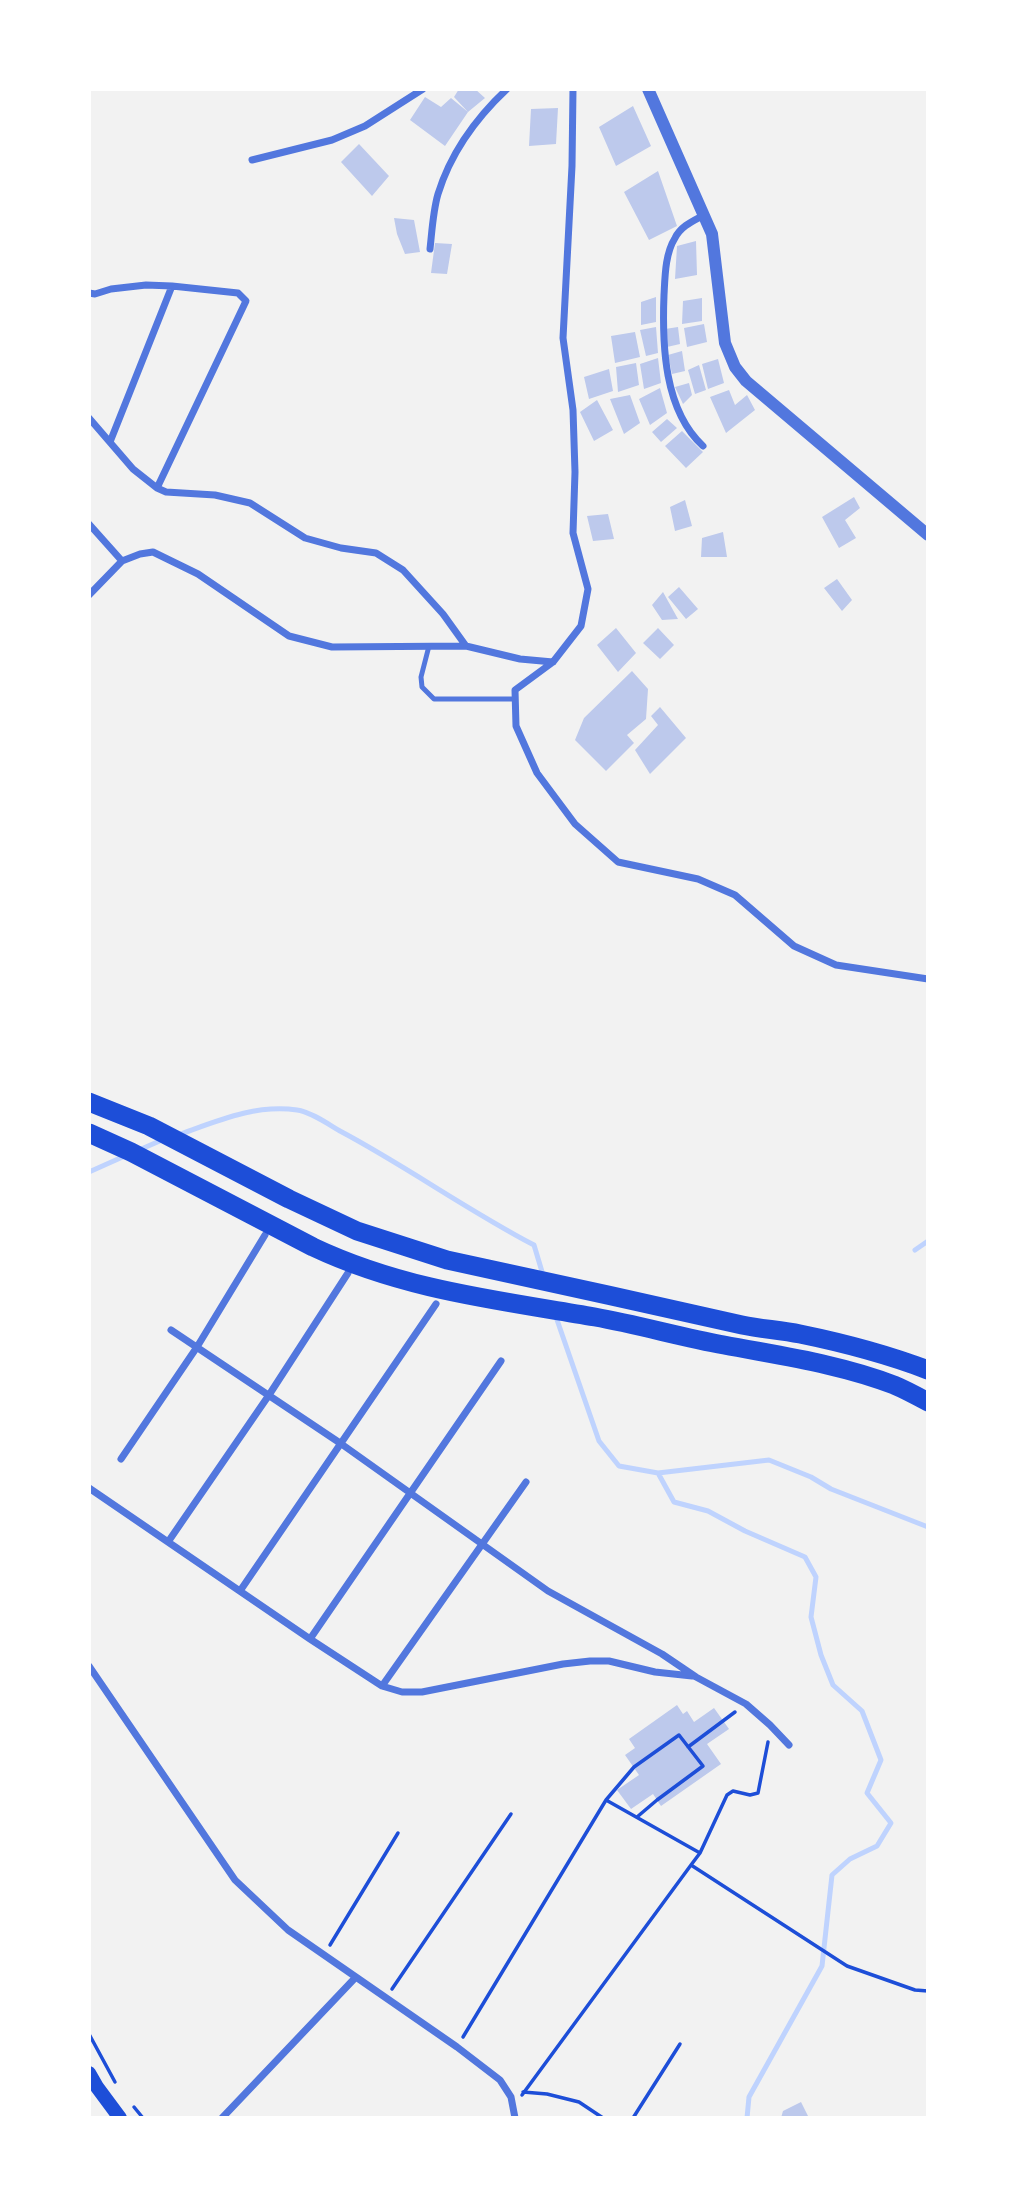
<!DOCTYPE html>
<style>
body{margin:0}
#map{position:relative;width:1017px;height:2207px;overflow:hidden;background:#f2f2f2;font-family:"Asap Condensed",sans-serif}
canvas{display:block}
.frame{position:absolute;inset:0;border:91px solid #fff;pointer-events:none}
</style>
<div id="map">
<canvas width="1017" height="2207"></canvas>
<div class="frame"></div>
</div>
<script>
const ctx = document.querySelector('canvas').getContext('2d');
ctx.lineJoin = 'round';
function stroke(path, color, width, dash) { ctx.strokeStyle = color; ctx.lineWidth = width; ctx.lineCap = dash ? 'butt' : 'round'; ctx.setLineDash(dash || []); ctx.stroke(path); }
function fill(path, color) { ctx.fillStyle = color; ctx.fill(path, 'evenodd'); }
stroke(new Path2D(`
 M178,1135C217,1121 255,1104 297,1110C311,1112 328,1124 340,1131C406,1166 467,1210 534,1245L543,1275
 M139,1150L162,1140
 M89,1172L127,1155
 M915,1250L928,1241
 M555,1314L599,1441L619,1466L658,1473L769,1460L811,1477L831,1489L928,1527
 M658,1473L674,1502L708,1511L745,1531L805,1557L816,1577L811,1617L821,1655L833,1685L862,1711L881,1760L867,1793L891,1823L877,1846L850,1859L832,1875L822,1966L749,2097L747,2118`), '#bfd3fe', 5);
fill(new Path2D(`
 M459,89H475L485,98L468,112L454,97Z
 M425,97L441,107L451,98L468,112L445,146L410,120Z
 M633,106L651,146L616,166L599,127Z
 M558,108L556,144L529,146L531,109Z
 M359,144L389,176L372,196L341,162Z
 M658,171L677,226L649,240L624,192Z
 M394,218L414,220L420,252L405,254L397,234Z
 M696,241L697,275L675,279L677,246Z
 M435,243L452,244L447,274L431,273Z
 M656,297V322L641,325V302Z
 M702,298V321L682,324L683,301Z
 M704,324L707,342L687,347L684,328Z
 M656,327L658,353L646,356L640,330Z
 M678,327L680,344L667,347L665,329Z
 M635,332L640,357L615,363L611,336Z
 M682,351L685,371L672,374L668,355Z
 M658,358L661,383L644,389L640,364Z
 M718,359L724,383L708,389L702,364Z
 M636,363L639,385L618,392L616,367Z
 M699,365L706,390L695,394L688,370Z
 M609,369L613,391L589,399L584,377Z
 M689,383L692,395L683,404L675,387Z
 M660,388L667,413L650,425L639,399Z
 M729,390L735,405L747,395L755,410L726,433L710,397Z
 M630,395L640,423L624,434L610,399Z
 M597,400L613,430L594,441L580,412Z
 M667,419L677,428L661,442L652,432Z
 M682,431L703,452L686,468L665,446Z
 M854,497L860,508L845,520L856,538L839,548L822,517Z
 M685,500L692,526L675,531L670,507Z
 M608,514L614,539L593,541L587,516Z
 M723,532L727,557H701L702,538Z
 M837,579L852,600L842,611L824,588Z
 M679,587L698,609L686,619L668,597Z
 M663,592L678,619L662,620L652,605Z
 M616,628L636,653L618,672L597,645Z
 M658,628L674,645L660,659L643,643Z
 M632,671L648,689L646,719L627,735L634,743L606,771L575,740L584,718Z
 M660,707L686,738L650,774L635,750L658,725L651,716Z
 M677,1705L683,1714L687,1711L694,1722L714,1708L729,1729L707,1744L721,1764L661,1806L653,1794L631,1809L617,1790L639,1775L625,1755L635,1748L629,1739Z
 M801,2102L809,2118H781L783,2111Z`), '#bdc9ec');
stroke(new Path2D(`
 M688,1747L735,1712
 M606,1800L700,1853
 M691,1865L847,1966L915,1990L928,1991
 M330,1945L398,1833
 M392,1989L511,1814
 M89,2034L115,2082
 M463,2037L606,1800L634,1767L679,1735L703,1766L657,1800L637,1817
 M523,2092L547,2094L579,2102L603,2118
 M522,2095L691,1865L700,1853L727,1795L733,1791L750,1795L758,1793L768,1742
 M134,2107L143,2118
 M633,2118L680,2044`), '#1d4ed8', 3.5);
stroke(new Path2D(`
 M429,646L421,677L422,687L434,699H515`), '#5277de', 5);
stroke(new Path2D(`
 M573,89L572,166L563,338L573,410L575,472L573,533L588,589L581,626L553,662L515,690L516,726L537,773L575,824L618,862L698,879L735,895L794,946L836,965L928,979
 M252,160L332,140L365,126L423,89
 M430,249C432,231 433,211 438,194C451,152 475,119 507,89
 M89,293L95,294L111,289L146,285L172,286L238,293L246,301L157,488
 M89,418L133,469L157,488L166,492L215,495L250,503L305,538L341,548L376,553L403,570L443,614L466,646
 M110,442L172,286
 M703,446C664,410 662,345 664,295C665,277 665,254 675,238C681,226 693,221 704,215
 M89,524L122,561
 M89,595L122,561L140,554L153,552L198,574L289,636L332,647L466,646L520,659L553,662
 M171,1330L340,1443L548,1591L662,1654L696,1677L746,1704L770,1725L789,1745
 M121,1459L197,1347L265,1235
 M89,1488L310,1639L382,1686L402,1692H422L563,1664L590,1661H609L655,1672L692,1676
 M168,1542L269,1395L348,1273
 M240,1591L436,1304
 M310,1639L501,1361
 M89,1666L235,1880L288,1930L457,2047L500,2080L511,2097L515,2118
 M382,1686L526,1482
 M222,2118L355,1978`), '#5277de', 7);
stroke(new Path2D(`
 M648,89L712,234L725,343L735,367L746,381L928,535`), '#5277de', 12);
stroke(new Path2D(`
 M89,2073L97,2087L120,2118`), '#1d4ed8', 14);
stroke(new Path2D(`
 M89,1102L149,1126L289,1199L357,1231L447,1260C545,1281 644,1303 742,1325C761,1329 781,1330 800,1334C844,1343 886,1354 928,1370
 M89,1133L131,1152L313,1247C404,1290 497,1300 595,1317C639,1325 681,1337 724,1345C781,1356 840,1364 894,1385C906,1390 917,1396 928,1402`), '#1d4ed8', 19);
</script>
